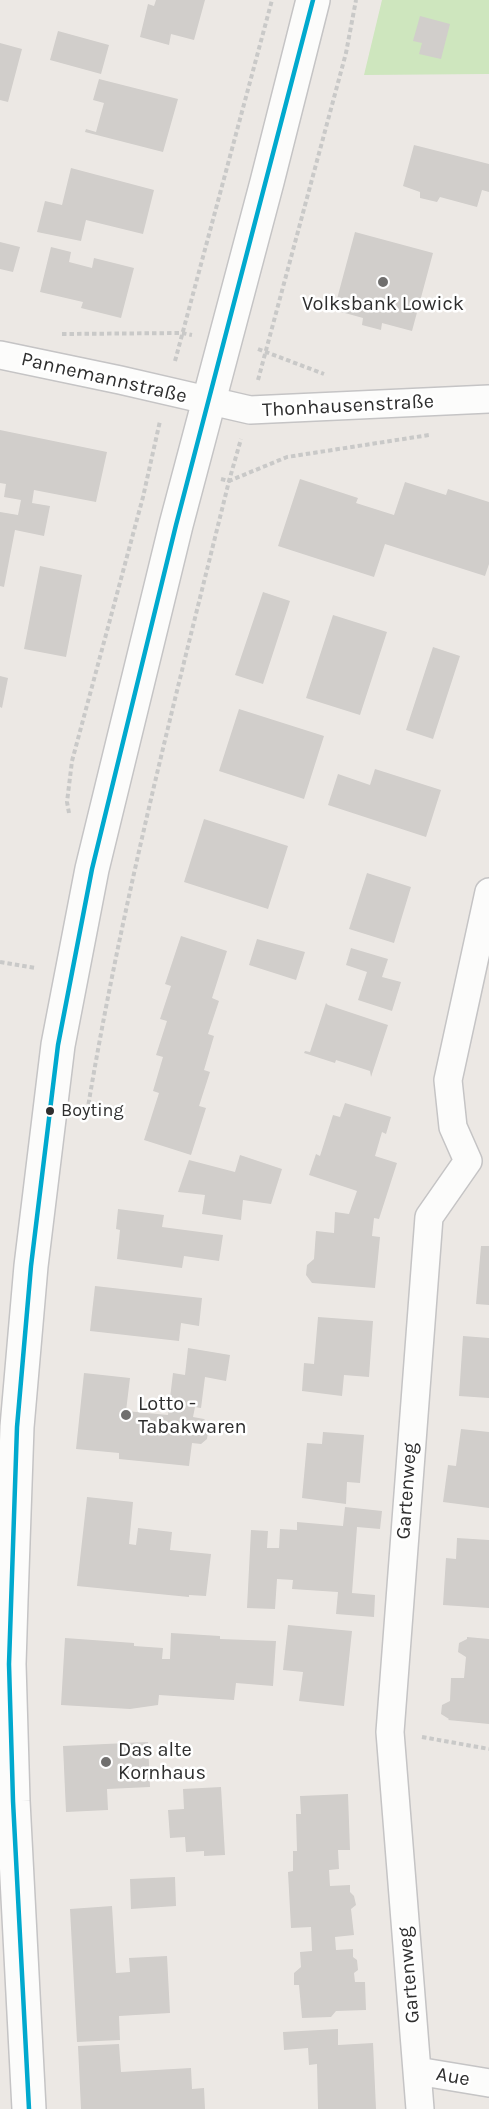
<!DOCTYPE html>
<meta charset="utf-8">
<style>
body{margin:0}
canvas{display:block;background:#ece8e4}
</style>
<canvas width="489" height="2109"></canvas>
<script>
const ctx = document.querySelector('canvas').getContext('2d');
ctx.lineJoin = 'round';
function fill(path, color) { ctx.fillStyle = color; ctx.fill(path, 'evenodd'); }
function stroke(path, color, width, dash) { ctx.strokeStyle = color; ctx.lineWidth = width; ctx.lineCap = dash ? 'butt' : 'round'; ctx.setLineDash(dash || []); ctx.stroke(path); }
function write(font, color, halo, rows, align = 'center') {
  ctx.font = font + ' Karla,sans-serif'; ctx.lineWidth = 5; ctx.setLineDash([]); ctx.textBaseline = 'middle'; ctx.strokeStyle = halo; ctx.fillStyle = color; for (const [text, x, y, turn = 0] of rows) {
    ctx.save(); ctx.translate(x, y); ctx.rotate((+turn || 0) * Math.PI / 180); ctx.textAlign = isNaN(turn) ? turn : align; if (halo) ctx.strokeText(text, 0, 0); ctx.fillText(text, 0, 0); ctx.restore();
  }
}
fill(new Path2D(`
 M382,0H489V74L364,75Z`), '#cee6be');
fill(new Path2D(`
 M156,0H205L194,40L171,34L169,45L140,37L148,4L154,6Z
 M420,16L450,24L441,59L419,54L422,43L413,41Z
 M58,31L109,45L101,74L50,60Z
 M0,43L22,49L8,102L0,100Z
 M99,79L178,99L163,152L85,132L86,129L96,132L104,103L93,100Z
 M414,145L489,164V192L482,190L477,207L440,197L437,202L420,198V192L403,186Z
 M71,168L154,190L143,234L86,220L81,241L37,232L45,201L62,205Z
 M355,232L433,253L412,331L382,323L381,330L362,325L363,318L334,310Z
 M0,242L20,247L13,272L0,269Z
 M51,247L71,252L69,262L92,268L94,258L134,268L121,318L81,308L83,302L40,292Z
 M0,430L107,452L96,502L34,490L32,503L50,506L44,536L15,530L4,587L0,586V512L18,515L21,500L4,497L6,484L0,483Z
 M300,479L358,498L356,503L394,515L405,482L446,495L448,489L489,502V564L485,576L385,544L374,577L278,546Z
 M40,566L82,575L66,657L24,649Z
 M263,592L290,601L263,684L235,675Z
 M333,615L387,632L360,715L306,698Z
 M433,647L460,656L433,739L406,730Z
 M0,676L8,678L2,708L0,707Z
 M239,709L324,736L304,799L219,771Z
 M375,769L441,790L426,837L328,805L338,774L370,785Z
 M204,819L288,846L268,909L184,882Z
 M367,873L411,887L394,943L349,929Z
 M181,936L227,951L212,998L219,1001L208,1034L214,1036L204,1070L210,1072L199,1106L206,1108L191,1155L144,1140L159,1093L153,1091L163,1057L156,1055L167,1021L160,1019L171,986L165,984Z
 M257,939L305,952L296,980L249,965Z
 M351,948L388,959L382,977L401,982L392,1011L358,1000L367,972L346,965Z
 M326,1003L328,1005L388,1025L371,1077L370,1071L336,1060L335,1063L304,1053L305,1051L310,1052Z
 M345,1103L391,1117L386,1134L382,1132L375,1156L397,1163L379,1219L374,1218L372,1236L380,1237L375,1288L312,1283L306,1275L307,1265L314,1259L316,1231L334,1233L335,1212L349,1214L357,1191L309,1175L316,1154L320,1156L333,1115L340,1117Z
 M240,1155L282,1169L271,1204L243,1200L241,1220L202,1214L205,1195L178,1192L189,1160L235,1172Z
 M118,1209L164,1215L162,1227L223,1235L219,1261L184,1256L182,1268L117,1259L120,1230L116,1229Z
 M481,1246H489V1305L476,1304Z
 M95,1286L202,1298L199,1326L181,1323L179,1341L90,1331Z
 M318,1317L373,1321L369,1377L344,1375L342,1396L302,1391L304,1363L314,1364Z
 M463,1336L489,1338V1398L459,1396Z
 M188,1348L230,1355L226,1381L205,1377L201,1408L195,1407L193,1417L204,1419L209,1424L207,1439L201,1444L192,1443L189,1466L119,1459V1453L76,1449L84,1373L130,1378L126,1411L168,1415L173,1373L185,1375Z
 M461,1429L489,1432V1508L443,1502L448,1465L456,1466Z
 M323,1432L364,1435L360,1483L347,1482L346,1504L302,1498L307,1443L322,1444Z
 M87,1497L133,1502L129,1544L136,1545L138,1528L172,1532L170,1550L211,1554L206,1596L189,1595V1597L77,1586Z
 M345,1507L382,1511L380,1529L357,1527L352,1593L375,1595L374,1617L336,1614L338,1592L292,1589L293,1580L277,1579L275,1609L247,1608L251,1530L268,1531L267,1548H279L280,1529L297,1530V1522L343,1526Z
 M457,1538L489,1540V1608L443,1605L446,1558L456,1559Z
 M288,1625L352,1631L344,1706L299,1701L303,1672L283,1670Z
 M171,1633L220,1636V1639L276,1641L273,1686L236,1683L234,1700L159,1695L158,1705L130,1709L61,1705L65,1638L134,1643V1646L163,1648L162,1659H170Z
 M467,1637L489,1639V1724L448,1720L449,1719L441,1714L442,1705L450,1701L451,1678H464L466,1657L458,1652L459,1643L467,1639Z
 M148,1742L150,1787L107,1789L108,1810L66,1812L63,1746Z
 M221,1787L225,1855L204,1856V1851L186,1852L185,1837L170,1838L168,1810L184,1809L183,1789Z
 M348,1794L350,1850H338L339,1869L329,1870L330,1886L350,1885V1892L354,1896L356,1905L351,1909L354,1935L335,1937L336,1950L353,1949V1957L357,1960L358,1970L354,1973L355,1982H365L366,2010L336,2011L331,2017L302,2018L299,1985H294V1973L301,1967L300,1952L312,1951L311,1927L291,1928L288,1872L293,1871V1851H297L296,1814H301L300,1796Z
 M175,1877L176,1906L131,1909L130,1879Z
 M112,1906L116,1973L130,1972L129,1958L167,1956L170,2013L119,2016L120,2040L77,2042L70,1909Z
 M338,2029V2045L373,2043L376,2109H318L317,2064L309,2065L308,2048L284,2050L283,2032Z
 M119,2044L121,2072L191,2068L192,2089L204,2088L205,2109H81L78,2046Z`), '#d1cecb');
const street = new Path2D(`
 M0,355L120,380L250,410L489,399
 M468,1161L453,1127L448,1080L489,892
 M417,2071L489,2083
 M420,2109L390,1732L429,1217L468,1161`);
const secondary = new Path2D(`
 M29,2109L13,1801L9,1664L11,1600L17,1427L31,1266L58,1045L92,869L176,525L267,182L313,0`);
stroke(street, '#c5c4c5', 30);
stroke(secondary, '#c5c4c5', 36);
stroke(new Path2D(`
 M62,334L182,333L192,335
 M258,349L324,374
 M175,361L272,0
 M258,380L346,53L356,0
 M221,479L229,481L287,457L429,435
 M69,813L67,802L72,761L143,497L160,421
 M0,962L36,968
 M86,1119C121,904 177,692 229,481L241,439
 M422,1737L489,1749`), '#c9c9c8', 4, [4.5, 3]);
stroke(street, '#fcfcfb', 27);
stroke(secondary, '#fcfcfb', 33);
stroke(new Path2D(`
 M29,2109L13,1801L9,1664L17,1427L31,1266L58,1045L92,869L176,525L313,0`), '#00a9ce', 4.5);
for (const [x, y, r, color] of [
 [383,282,6,"#706f6e"],
 [50,1111,5,"#2e2e2e"],
 [126,1415,6,"#706f6e"],
 [106,1762,6,"#706f6e"]
]) { const dot = new Path2D(); dot.arc(x, y, r, 0, 2 * Math.PI); ctx.fillStyle = color; ctx.fill(dot); stroke(dot, '#fff', 2); }
write('18px', '#2e2e2e', '#fff', [
 ["Boyting",61,1111]
], 'left');
write('20px', '#2e2e2e', '#fff', [
 ["Volksbank Lowick",383,304,"center"],
 ["Lotto -",138,1404],
 ["Tabakwaren",138,1427],
 ["Das alte",118,1750],
 ["Kornhaus",118,1773]
], 'left');
write('20px', '#2e2e2e', '#fff', [
 ["Pannemannstraße",104,378,13],
 ["Thonhausenstraße",348,406,-3],
 ["Gartenweg",407,1491,-86],
 ["Gartenweg",409,1975,-95],
 ["Aue",453,2077,10]
]);
</script>
